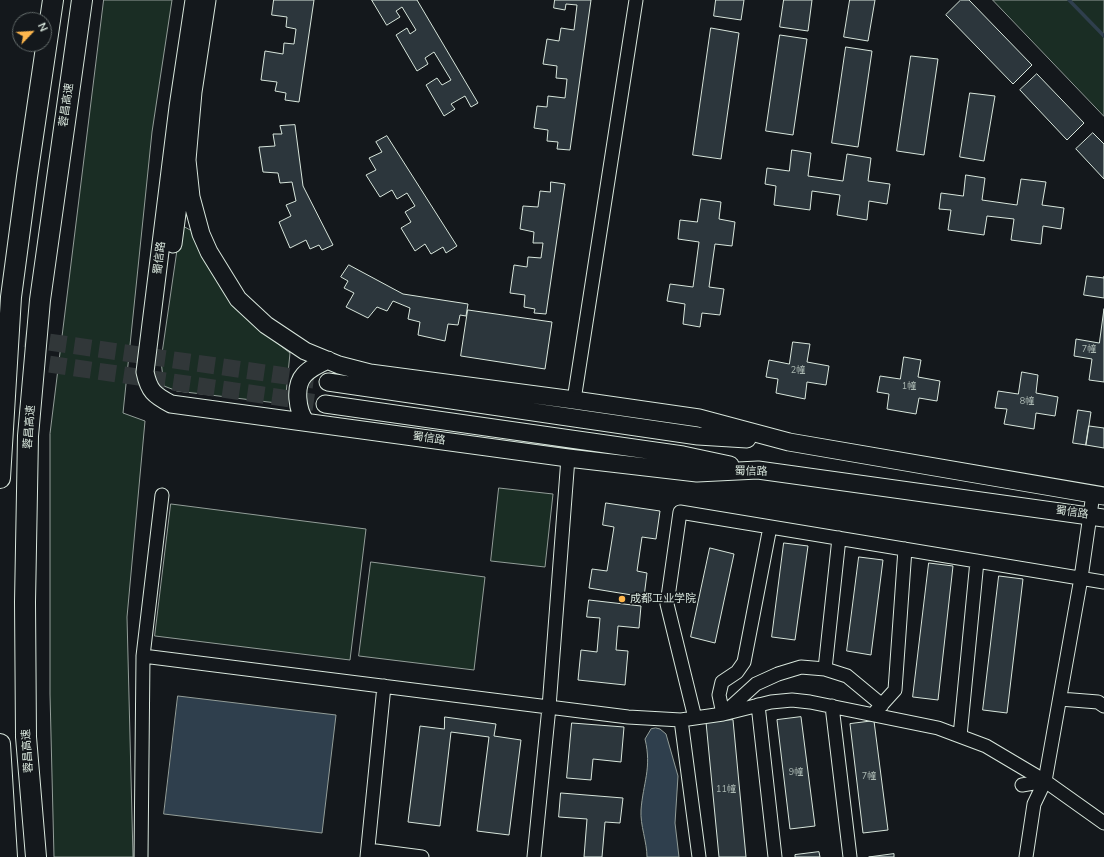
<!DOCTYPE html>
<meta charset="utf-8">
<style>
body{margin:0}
#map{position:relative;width:1104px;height:857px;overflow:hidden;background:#14181c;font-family:"Nunito Sans",sans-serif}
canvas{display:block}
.north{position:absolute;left:12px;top:12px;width:40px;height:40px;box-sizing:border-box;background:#14181c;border:1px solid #626a69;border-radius:50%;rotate:65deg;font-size:11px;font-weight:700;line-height:16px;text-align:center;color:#d8e6dc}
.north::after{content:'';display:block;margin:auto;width:14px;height:18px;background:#ffb74d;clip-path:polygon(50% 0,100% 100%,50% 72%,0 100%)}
</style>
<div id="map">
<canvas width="1104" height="857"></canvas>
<div class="north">N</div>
</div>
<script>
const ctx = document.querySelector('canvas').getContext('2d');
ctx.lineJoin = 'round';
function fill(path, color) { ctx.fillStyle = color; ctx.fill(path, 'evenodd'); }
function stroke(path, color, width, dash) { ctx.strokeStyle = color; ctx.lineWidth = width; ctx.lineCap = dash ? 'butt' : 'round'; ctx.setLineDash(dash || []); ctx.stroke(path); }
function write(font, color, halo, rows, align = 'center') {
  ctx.font = font + ' "Nunito Sans","Noto Sans SC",sans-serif'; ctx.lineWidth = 3; ctx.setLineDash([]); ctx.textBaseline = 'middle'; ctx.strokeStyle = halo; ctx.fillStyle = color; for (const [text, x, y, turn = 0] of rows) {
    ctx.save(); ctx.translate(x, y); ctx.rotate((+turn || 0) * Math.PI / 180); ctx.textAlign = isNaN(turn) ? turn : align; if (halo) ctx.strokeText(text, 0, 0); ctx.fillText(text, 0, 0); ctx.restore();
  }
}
const green = new Path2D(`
 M104,0H172L152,132L123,413L145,421L127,617L133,857H54L50,694V434Z
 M993,0H1104V116Z
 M181,225L192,231L222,290L259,329L290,353L285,404L177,391L164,386L161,361Z
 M499,488L553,494L545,567L491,561Z
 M171,504L366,529L350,660L155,636Z
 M371,562L485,577L474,670L359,656Z`);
fill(green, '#1a2d24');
stroke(green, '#939e99', 1);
const water = new Path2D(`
 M178,696L336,715L322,833L164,814Z
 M656,728L660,729L666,734L678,776L675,823L679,857H647C647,842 640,825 641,810C643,783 652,768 645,739L651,729Z`);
fill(water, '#2f3f4d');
stroke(water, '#939e99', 1);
stroke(new Path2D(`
 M1069,0L1104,36`), '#2f3f4d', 3.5);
const building = new Path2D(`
 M274,0H314L299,102L285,100L286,93L275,91L277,82L261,80L265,51L283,54L284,43L294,44L296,29L286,27L287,17L272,15Z
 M372,0H417L478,103L471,107L465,96L451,104L455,109L444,116L426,85L437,78L442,85L451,80L434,52L425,58L428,64L417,71L396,35L407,28L410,34L416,30L402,7L396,11L400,17L387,25Z
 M555,0H591L570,150L557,149L558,142L547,141L548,130L534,128L537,106L547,107L548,96L565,98L567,79L556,78L557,66L543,64L547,39L559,41L561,28L574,30L577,5L566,4L565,10L554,8Z
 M716,0H744L741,20L714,16Z
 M784,0H812L808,31L780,27Z
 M850,0H875L868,41L844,37Z
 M961,0H969L1032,65L1013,84L946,15Z
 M711,28L739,33L721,159L693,155Z
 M780,35L807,39L793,135L766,131Z
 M846,47L872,51L858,147L832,143Z
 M911,56L938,59L924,155L897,151Z
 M1037,74L1084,123L1067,140L1020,90Z
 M970,93L995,96L984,161L960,157Z
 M295,125L303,186L333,245L322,250L319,245L310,249L306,240L290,248L279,222L291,216L286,205L296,201L292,182L280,183L278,173L263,172L259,147L275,146L273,134H282L280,126Z
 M1093,133L1104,144V179L1076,149Z
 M387,136L457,246L446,253L443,247L431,254L425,244L415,251L401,228L411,222L405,212L415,206L407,193L397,199L392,190L380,197L366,175L376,170L369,158L382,152L376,142Z
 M792,150L811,153L808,176L843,181L847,154L871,158L868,181L890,184L887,204L869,201L867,220L837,215L840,195L812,191L810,210L774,205L776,186L765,184L767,168L789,171Z
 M966,175L985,178L982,200L1017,205L1021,179L1046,182L1042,205L1064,208L1061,229L1043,226L1041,244L1011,240L1014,219L987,216L984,235L948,230L951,210L939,209L941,193L963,196Z
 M551,182L565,184L546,314L534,313L535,309L524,307L525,295L510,293L514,265L527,267L528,257L541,258L543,243H533L534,232L520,229L523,206L538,207L540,191L550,192Z
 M701,199L721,202L719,219L735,222L732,246L715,244L709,287L724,289L720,315L702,313L700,327L683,324L685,304L667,301L670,284L693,287L699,242L678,239L680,220L697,222Z
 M349,265L403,294L468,304L466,316L460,315L458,325L448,324L445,341L418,335L420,322L408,319L410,308L393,301L387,311L377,307L368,318L346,307L354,293L344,288L348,281L341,277Z
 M1087,276L1104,278V276V298L1084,295Z
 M1104,309V382L1089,380L1092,359L1074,356L1076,339L1099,343Z
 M468,310L552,322L545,369L461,356Z
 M793,342L810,344L807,362L829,366L826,385L807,382L805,399L776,393L778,379L766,377L769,360L789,364Z
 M904,357L921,360L918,377L940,381L937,401L919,398L916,414L887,409L889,394L877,392L880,376L900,379Z
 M1022,372L1038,375L1036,393L1058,397L1055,416L1036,413L1034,429L1004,424L1007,409L995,408L998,391L1018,394Z
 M1078,410L1091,412L1086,445L1073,443Z
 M1089,426L1104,428V448L1086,445Z
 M606,503L660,511L656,539L642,537L637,571L647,573L644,597L589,588L592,569L607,571L614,527L603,525Z
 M784,543L808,546L795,640L772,637Z
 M710,548L734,554L715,643L691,637Z
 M859,557L883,560L871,655L847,651Z
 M929,563L953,566L938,700L913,697Z
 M999,576L1023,579L1007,713L983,710Z
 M589,600L641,606L639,628L618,626L616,650L628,651L625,685L578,680L581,650L597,652L600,618L587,617Z
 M445,717L496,724L494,736L521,740L509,835L477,831L489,737L451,732L440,826L408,822L420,726L444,729Z
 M801,717L815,826L790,829L777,720Z
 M733,720L746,857H719L706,722Z
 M874,721L888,830L863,833L850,724Z
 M572,723L624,727L621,762L593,759L591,780L567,778Z
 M561,793L623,798L620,823L605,822L602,857H584L587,819L559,817Z
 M819,852L820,857H795V855Z
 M894,854V857H869Z`);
fill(building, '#2c363c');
stroke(building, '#d8e6dc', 1);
stroke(new Path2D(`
 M0,335L328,382
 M0,357L325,404`), '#313739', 17, [17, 8]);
const minor = new Path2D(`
 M574,400L636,0
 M770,527L744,662L737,672L722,682L719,695L723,714L756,684L778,674L801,667L825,669L847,676L882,705
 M143,656L628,717L681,720L723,714L771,702L792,700L810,702L938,728L986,746L1045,781L1104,823
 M825,669L839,538
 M1060,699L1098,702L1104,706
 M758,705L775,857
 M832,706L850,857
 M876,711L895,690L905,549
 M695,718L667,604L680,512L1104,582
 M681,720L699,857
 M960,736L977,561
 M1022,785L1045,781
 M368,850L422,857
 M141,857L143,656L162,495
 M367,857L384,686
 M534,857L549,707L568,458
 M1026,857L1034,804L1045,781L1081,578L1093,494`);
const major = new Path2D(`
 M194,0L178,107L145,372C149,391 154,395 171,404L568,458L697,473L758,470L1104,518
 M207,0L193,92L187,160L191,197L201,234L209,252L238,299L266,325L305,351L339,365L370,373L574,400L699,418L789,442L1104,496
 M173,244L181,183L183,173
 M328,382L698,436L747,439
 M325,404L683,455L730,465
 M306,422C297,411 294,386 304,375C310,368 319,364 328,360`);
const highway = new Path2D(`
 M0,478L11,297L27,177L53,0
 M0,744L7,857
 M36,857L26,737L25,602L28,436L40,300L82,0`);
stroke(minor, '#d8e6dc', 15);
stroke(major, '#d8e6dc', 19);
stroke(highway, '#d8e6dc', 22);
stroke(minor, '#14181c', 13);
stroke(major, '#14181c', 17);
stroke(highway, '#14181c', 20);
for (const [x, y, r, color] of [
 [622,599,4,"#ffb74d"]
]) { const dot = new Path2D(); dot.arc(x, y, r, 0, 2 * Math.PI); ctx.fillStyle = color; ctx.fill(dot); stroke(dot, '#14181c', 1.5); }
write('9px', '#adbab4', null, [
 ["7幢",1089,350],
 ["2幢",798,371],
 ["1幢",909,387],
 ["8幢",1027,402],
 ["9幢",796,773],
 ["7幢",869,777],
 ["11幢",726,790]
]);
write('11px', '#d8e6dc', '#14181c', [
 ["蓉昌高速",67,105,-82],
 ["蜀信路",160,258,-83],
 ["蓉昌高速",30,427,-86],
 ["蜀信路",429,439,8],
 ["蜀信路",751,472,1],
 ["蜀信路",1072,513,8],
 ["蓉昌高速",28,751,-94]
]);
write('11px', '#d8e6dc', '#14181c', [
 ["成都工业学院",630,599]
], 'left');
</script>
